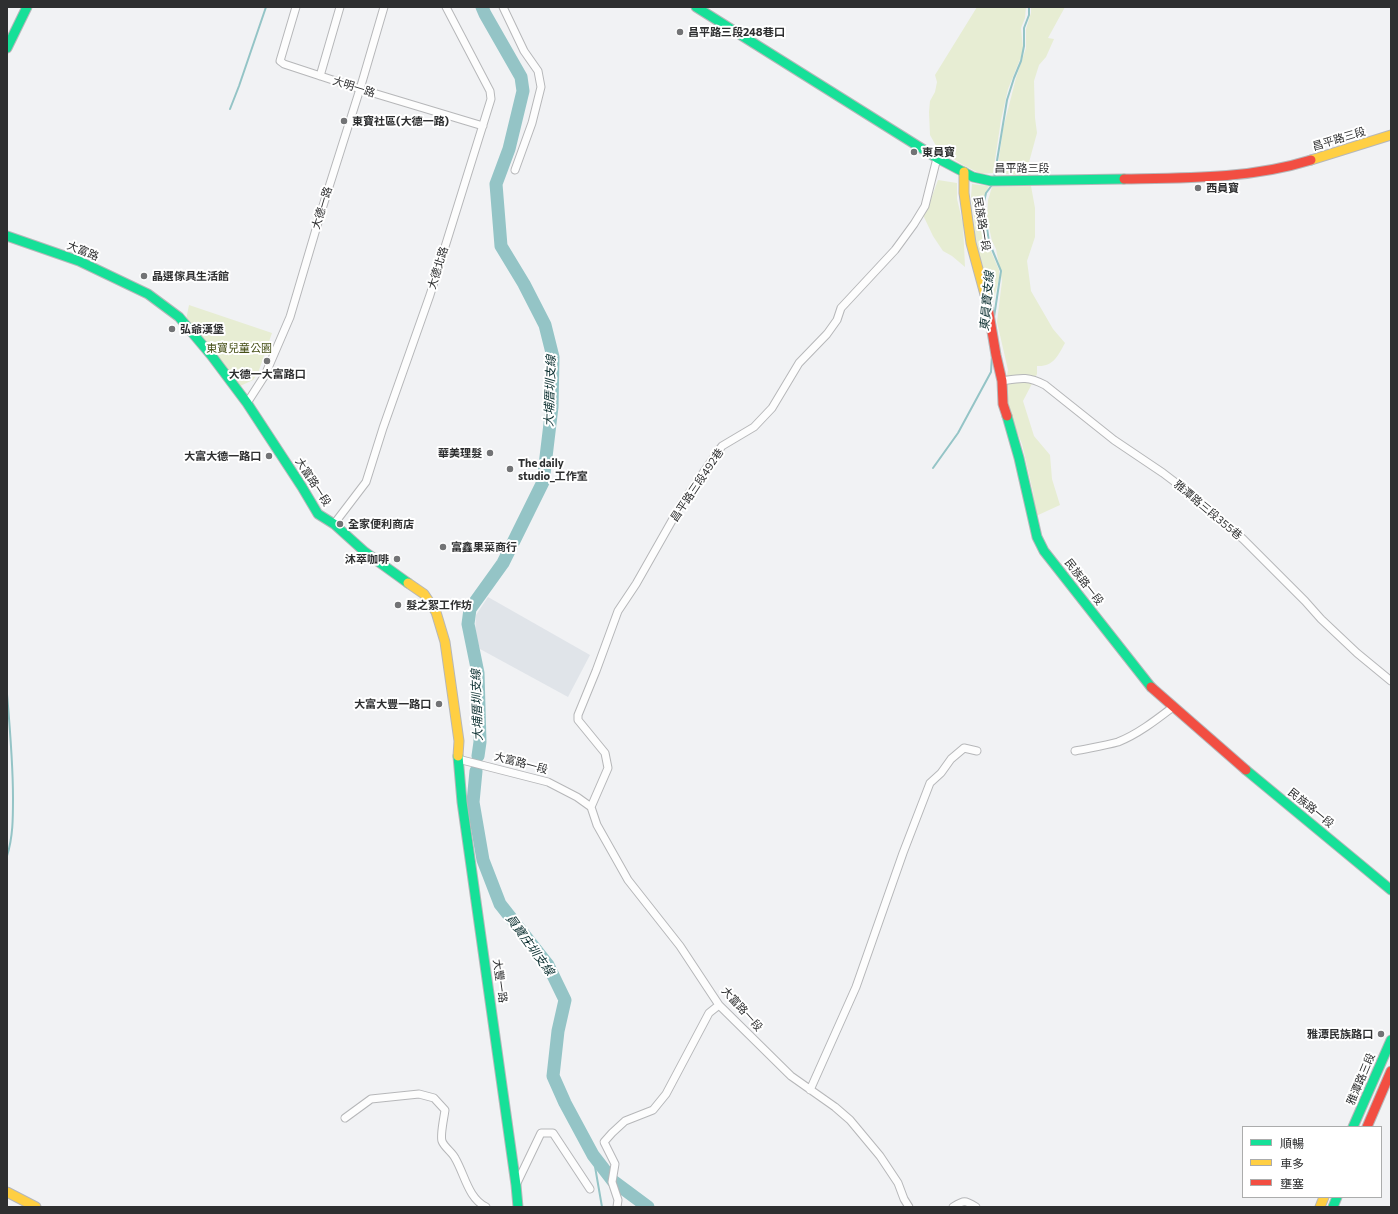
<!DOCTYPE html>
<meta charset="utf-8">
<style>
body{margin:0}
#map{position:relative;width:1398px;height:1214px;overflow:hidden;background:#f1f2f4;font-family:Commissioner,"Noto Sans TC",sans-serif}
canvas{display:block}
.frame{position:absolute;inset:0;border:8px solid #2e2f30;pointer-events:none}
.legend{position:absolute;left:1242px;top:1126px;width:140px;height:72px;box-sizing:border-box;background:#fff;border:1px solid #abacac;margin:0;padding:5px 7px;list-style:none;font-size:12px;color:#2e2f30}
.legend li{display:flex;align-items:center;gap:8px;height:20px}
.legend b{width:20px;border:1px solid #abacac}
</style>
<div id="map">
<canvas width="1398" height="1214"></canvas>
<div class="frame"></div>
<ul class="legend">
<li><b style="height:5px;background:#16e098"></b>順暢</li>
<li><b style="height:5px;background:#ffcf43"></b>車多</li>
<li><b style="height:5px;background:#f24e42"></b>壅塞</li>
</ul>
</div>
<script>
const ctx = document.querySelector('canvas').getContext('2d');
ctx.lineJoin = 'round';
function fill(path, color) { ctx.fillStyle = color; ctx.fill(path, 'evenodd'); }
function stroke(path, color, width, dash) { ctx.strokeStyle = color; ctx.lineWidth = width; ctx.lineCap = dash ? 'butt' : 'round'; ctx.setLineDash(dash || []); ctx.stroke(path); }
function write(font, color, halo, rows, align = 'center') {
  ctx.font = font + ' Commissioner,"Noto Sans TC",sans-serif'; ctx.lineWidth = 4; ctx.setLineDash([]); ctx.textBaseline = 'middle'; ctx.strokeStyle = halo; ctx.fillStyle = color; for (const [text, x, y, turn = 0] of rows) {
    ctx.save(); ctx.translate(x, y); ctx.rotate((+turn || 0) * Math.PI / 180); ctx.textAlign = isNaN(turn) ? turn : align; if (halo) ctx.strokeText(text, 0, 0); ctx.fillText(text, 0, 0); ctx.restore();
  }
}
fill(new Path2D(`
 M488,597L590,655L568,697L480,649L475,633L476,615Z`), '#e0e4e9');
fill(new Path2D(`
 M977,7H1026L1025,18L1021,28L1023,48L1021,57L1008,89L1001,120L993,173L981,174L963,165L939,149L935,144L930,135L929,112L930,101L935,92L937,82L935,75Z
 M1031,7H1065L1048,38L1054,39L1046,57L1039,65L1034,81L1035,118L1037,133L1028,166L1031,176L997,173L1003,129L1016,78L1026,48V29L1031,13Z
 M938,180L957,183V199L963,224L965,267L952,256L943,251L933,236L923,215L928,207Z
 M972,184L989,186L982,201V210L987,242L999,270V279L993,302L982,263L978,252L975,239L974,217L971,197Z
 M1031,186L1035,208V237L1027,261L1031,291L1053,329L1065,343C1058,356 1053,367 1037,366V374L1023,401L1034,436L1050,455L1052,479L1060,505L1036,516L1033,492L1022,444L1010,415L1005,388L1008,370L997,322L1002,281L996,249L992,241L987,218L988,200L992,187Z
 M189,305L272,333L258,373L253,380L238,387L186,320Z`), '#e7edd3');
stroke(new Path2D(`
 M230,109L239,86L266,7
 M994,179L1007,100L1014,78L1021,61L1024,46V28L1029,15V7
 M992,185L986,193L984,202L985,214L989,242L1001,271L994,317
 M933,468L958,433L991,372L992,355
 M7,694C10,729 13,763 13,798C13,818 13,837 7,856
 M593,1155L602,1207`), '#94c4c6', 2);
stroke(new Path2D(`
 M478,756L480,742L478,673L468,624L470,609L503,563L543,482L552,407L553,357L545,325L524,284L501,246L496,184L509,149L523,91L521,77L485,14L482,7
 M476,771L473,802L483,860L500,904L548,965L565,1000L558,1031L553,1076L565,1103L593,1155L613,1181L648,1207`), '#94c4c6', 13);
const street = new Path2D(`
 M296,7L280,61L284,64L360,89L483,126
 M503,7L524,51L538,71L541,87L532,123L515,170
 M320,76L340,7
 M1002,381C1021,378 1027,376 1045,385L1114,440L1163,473L1188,492L1243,539L1305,601L1321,619L1357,653L1391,681
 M247,403L265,375L290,317L322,209L360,89L384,7
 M334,524L366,482L383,428L430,295L491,99L490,91L446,7
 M1075,751C1089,748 1104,746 1118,742C1138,734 1156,720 1173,707
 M458,759L548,782L577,797L591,807L597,825L628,880L680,946L719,1005L791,1076L835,1107L850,1120L880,1156L898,1183L904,1199L909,1207
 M591,807L608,768L605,753L578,720V715L596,671L618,611L636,584L682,503L719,450L722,446L754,427L772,408L799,363L827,334L837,320L841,308L895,250L914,224L925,206L937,158
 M810,1090L856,987L903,853L930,783L941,773L951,759L964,748L977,751
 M345,1118L371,1099L419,1094L434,1098L445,1110C444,1118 440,1135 442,1141C444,1147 452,1152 455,1158C465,1175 468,1198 486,1207
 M516,1185L541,1133H553L590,1189
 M617,1207L618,1200L612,1182L615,1164L604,1142L612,1133L625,1121L653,1110L666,1094L709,1013L719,1005
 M953,1207C964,1200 965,1200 976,1207`);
const fast = new Path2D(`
 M696,7L937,158L973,177L991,181L1124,179
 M7,48L27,7
 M7,236L79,261L148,294L179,317L211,355L247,403L302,487L318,514L334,524L365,552L408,583
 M1007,416L1019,458L1037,537L1044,551L1151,687
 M458,756L462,802L516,1185L518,1207
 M1246,770L1391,890
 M1353,1127L1391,1040
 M1333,1207L1337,1197`);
const slow = new Path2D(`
 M1311,160L1391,135
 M964,172V193L971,243L987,302
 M408,583L424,594L436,612L445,642L459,741L458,756
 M7,1192L36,1207
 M1320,1207L1324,1197`);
const jam = new Path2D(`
 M1124,179C1187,178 1250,179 1311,160
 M987,302L996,355L1002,381L1003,404L1007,416
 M1151,687L1246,770
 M1367,1127L1391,1071`);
stroke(street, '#b6b7b9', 9);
stroke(fast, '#b6b7b9', 11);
stroke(slow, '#b6b7b9', 11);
stroke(jam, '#b6b7b9', 11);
stroke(street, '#fdfdfd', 7);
stroke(fast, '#16e098', 9);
stroke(slow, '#ffcf43', 9);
stroke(jam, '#f24e42', 9);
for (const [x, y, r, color] of [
 [680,32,4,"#727375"],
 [344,121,4,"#727375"],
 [914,152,4,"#727375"],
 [1198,188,4,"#727375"],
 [144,276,4,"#727375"],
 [172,329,4,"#727375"],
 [267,361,4,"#727375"],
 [490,453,4,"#727375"],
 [269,456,4,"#727375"],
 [510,469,4,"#727375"],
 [340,524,4,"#727375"],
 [443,547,4,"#727375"],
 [397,559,4,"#727375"],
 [398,605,4,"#727375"],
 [439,704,4,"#727375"],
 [1381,1034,4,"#727375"]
]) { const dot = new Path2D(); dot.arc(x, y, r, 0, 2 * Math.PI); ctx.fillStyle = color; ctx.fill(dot); stroke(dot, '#fff', 1.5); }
write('bold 11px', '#2e2f30', '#fff', [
 ["昌平路三段248巷口",688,32],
 ["東寶社區(大德一路)",352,121],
 ["東員寶",922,152],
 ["西員寶",1206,188],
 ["晶選傢具生活館",152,276],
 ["弘爺漢堡",180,329],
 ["大德一大富路口",267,374,"center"],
 ["華美理髮",482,453,"right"],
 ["大富大德一路口",261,456,"right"],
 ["The daily",518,463],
 ["studio_工作室",518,476],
 ["全家便利商店",348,524],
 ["富鑫果菜商行",451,547],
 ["沐萃咖啡",389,559,"right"],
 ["髮之絮工作坊",406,605],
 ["大富大豐一路口",431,704,"right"],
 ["雅潭民族路口",1373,1034,"right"]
], 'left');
write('11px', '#2e2f30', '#fff', [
 ["大明一路",354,87,18],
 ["昌平路三段",1339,139,-17],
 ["昌平路三段",1022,168],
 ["大德一路",322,208,-73],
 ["民族路一段",982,224,81],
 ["大富路",83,251,22],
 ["大德北路",438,268,-73],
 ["大富路一段",313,482,57],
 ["昌平路三段492巷",697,485,-56],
 ["雅潭路三段355巷",1208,510,40],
 ["民族路一段",1084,582,52],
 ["大富路一段",521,763,15],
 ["民族路一段",1311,808,39],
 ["大豐一路",500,981,82],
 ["大富路一段",742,1009,48],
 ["雅潭路三段",1361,1079,-67]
]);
write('11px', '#465017', '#fff', [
 ["東寶兒童公園",239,348]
]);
write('italic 12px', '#0d3132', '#fff', [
 ["東員寶支線",987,301,-85],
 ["大埔厝圳支線",550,391,-88],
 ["大埔厝圳支線",477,705,-92],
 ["員寶庄圳支線",530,945,54]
]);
</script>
